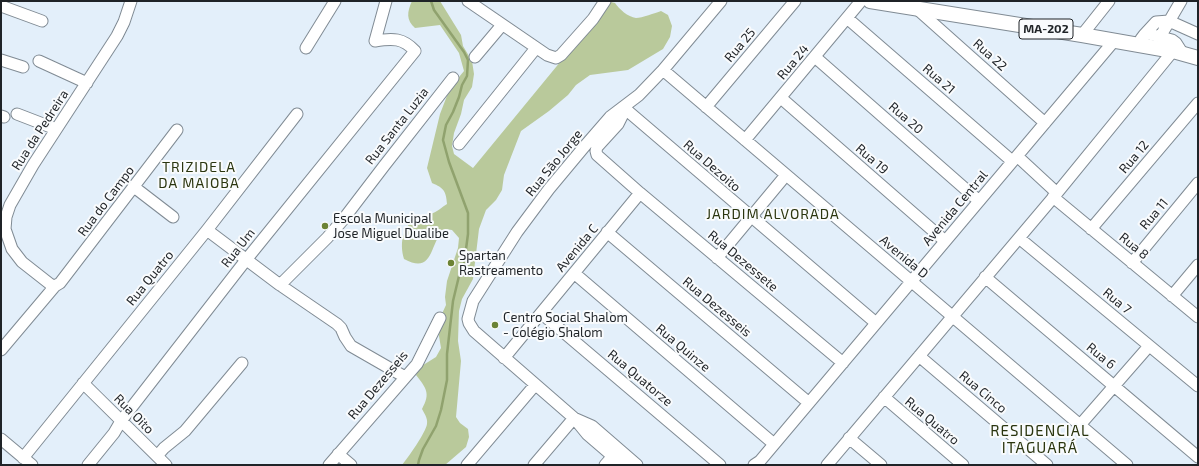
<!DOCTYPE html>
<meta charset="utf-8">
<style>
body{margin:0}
#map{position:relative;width:1199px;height:466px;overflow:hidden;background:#e3effa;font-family:"Exo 2",sans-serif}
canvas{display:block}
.frame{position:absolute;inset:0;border:2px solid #1f2327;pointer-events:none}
</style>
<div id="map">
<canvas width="1199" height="466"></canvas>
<div class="frame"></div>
</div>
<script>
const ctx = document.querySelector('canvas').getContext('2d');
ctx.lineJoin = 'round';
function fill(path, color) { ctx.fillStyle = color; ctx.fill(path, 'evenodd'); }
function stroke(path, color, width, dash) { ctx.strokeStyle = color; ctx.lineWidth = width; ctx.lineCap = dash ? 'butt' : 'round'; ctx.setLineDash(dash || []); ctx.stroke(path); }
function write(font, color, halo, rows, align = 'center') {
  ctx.font = font + ' "Exo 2",sans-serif'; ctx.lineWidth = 4; ctx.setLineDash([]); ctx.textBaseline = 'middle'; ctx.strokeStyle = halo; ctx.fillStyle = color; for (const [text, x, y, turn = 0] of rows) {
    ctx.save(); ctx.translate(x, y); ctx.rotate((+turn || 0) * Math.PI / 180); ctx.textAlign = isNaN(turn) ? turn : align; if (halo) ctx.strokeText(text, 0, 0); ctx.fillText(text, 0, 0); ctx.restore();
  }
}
fill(new Path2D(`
 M412,1H440L461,35L463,46L472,61L474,74L472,87L464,100L461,114L454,133L452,146L454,154L473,168L607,5L611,2L615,3C619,9 628,17 636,18C642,18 655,13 661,11L668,15L672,26L670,37L663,49L628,70L590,75L576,85L568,95L549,111L521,131L504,175L502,190L496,200L486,210L479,229L473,279L462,299L459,311L458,341L461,361L456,417L460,423L468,429L469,437L466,447L445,465H402C408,458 426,432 427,424C428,418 424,413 422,409C431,393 426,388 416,375L420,367L436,357L441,348L439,336L440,318L446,305L445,297L447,281L458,248L459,238L452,230L445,229C429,241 435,276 404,259C399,242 403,225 419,216C423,214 427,215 431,214C437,212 442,207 447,204C446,191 444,188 432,183L427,168L440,114L450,88L464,71L459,53L440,25L415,28C406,20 407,12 412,1Z`), '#b9c99b');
stroke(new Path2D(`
 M418,465L419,460L423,449L436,426L441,410L447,380V354L453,301L459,276L464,264L468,234V213L449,162L443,140L446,125L453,112L459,97L462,85L467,76L468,60L464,52L434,10L431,1`), '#90a26e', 2.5);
const minor = new Path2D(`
 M468,1L547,55L556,58L561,55L593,19L605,1
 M1,6L42,21
 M917,9L1045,123
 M847,18L1012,161
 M1082,35L1109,1
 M1144,35L1156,22L1169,21L1198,34
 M1160,37L1181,1
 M1141,39L1144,35L1149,34L1172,40L1176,43L1183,54
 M306,48L335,1
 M475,57L502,25
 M815,57L979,201
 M1,60L23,67
 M39,61L87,83
 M663,70L1127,465
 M781,98L945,241
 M623,107L622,116L618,124L597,147L596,151L597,155L640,193L843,363
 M623,107L876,323
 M706,107L795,1
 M17,114L56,129
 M1,116L4,117
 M745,140L861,1
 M459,144L536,48
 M1017,156L1057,193
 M134,187L173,217
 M1053,197L1198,317
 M1091,229L1198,103
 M207,230L280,285L337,324L341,328L345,337L351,346L405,377
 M607,232L809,403
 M1019,238L1198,386
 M717,258L786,175
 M1132,263L1198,183
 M574,273L774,444
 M985,277L1198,457
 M280,285L327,238L342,221L384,166L453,78
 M55,286L50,284L22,262L12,249L5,229L6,217L10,205L33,165L117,36L124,22L131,1
 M1172,296L1198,265
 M541,313L720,465
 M1,350L55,286L60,283L177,130
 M919,356L1047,465
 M504,358L640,193
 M83,383L166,465
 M884,397L963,465
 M576,419L592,426L637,465
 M1080,425L1149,346
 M849,438L881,465
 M1,439L32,465
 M338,454L351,465
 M157,456L164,448L185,431L242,363
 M23,458L207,230L297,114
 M88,465L114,433L121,421L246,260L415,51C403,38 393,38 375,41L386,1
 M329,465L417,364L440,318
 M467,465L535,385
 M534,465L574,418
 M605,465L613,456
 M623,465L587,434L574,418L474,331L469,323L468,319L473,301L517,232L549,189L584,147L610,117L639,95L663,70L721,1
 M754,465L760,461L1114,41
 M827,465L1057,193L1173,51`);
const major = new Path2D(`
 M870,1L1082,35L1173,51L1198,58`);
stroke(minor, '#808b94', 13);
stroke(major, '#808b94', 16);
stroke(minor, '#fff', 11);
stroke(major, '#fff', 14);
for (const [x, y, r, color] of [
 [325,226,4,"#6c8334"],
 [451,263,4,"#6c8334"],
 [495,325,4,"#6c8334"]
]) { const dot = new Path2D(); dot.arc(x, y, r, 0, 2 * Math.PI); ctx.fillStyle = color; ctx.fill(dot); stroke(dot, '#f9fbfd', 1.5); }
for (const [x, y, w] of [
 [1046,29,54]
]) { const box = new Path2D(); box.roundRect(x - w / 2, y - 10, w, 20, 3); ctx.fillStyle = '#f9fbfd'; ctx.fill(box); stroke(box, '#1f2327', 1); }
write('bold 12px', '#1f2327', null, [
 ["MA-202",1046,29]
]);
write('13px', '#1f2327', '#f9fbfd', [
 ["Rua 25",740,45,-50],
 ["Rua 22",990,55,42],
 ["Rua 24",793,62,-50],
 ["Rua 21",939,79,41],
 ["Rua 20",906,118,41],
 ["Rua Santa Luzia",397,126,-52],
 ["Rua da Pedreira",40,130,-57],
 ["Rua 12",1134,157,-50],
 ["Rua 19",872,159,41],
 ["Rua São Jorge",554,163,-51],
 ["Rua Dezoito",712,166,41],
 ["Rua do Campo",106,201,-53],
 ["Avenida Central",955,208,-50],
 ["Rua 11",1154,214,-50],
 ["Rua 8",1134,246,39],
 ["Rua Um",238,248,-52],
 ["Avenida C",577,248,-50],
 ["Avenida D",904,257,40],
 ["Rua Dezessete",743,261,40],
 ["Rua Quatro",150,278,-51],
 ["Rua 7",1117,301,40],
 ["Rua Dezesseis",717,307,40],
 ["Rua Quinze",683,348,40],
 ["Rua 6",1101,356,40],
 ["Rua Quatorze",640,378,40],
 ["Rua Dezesseis",378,385,-50],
 ["Rua Cinco",983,392,40],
 ["Rua Oito",134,414,45],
 ["Rua Quatro",932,421,40]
]);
write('13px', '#1f2327', '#f9fbfd', [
 ["Escola Municipal",333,219],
 ["Jose Miguel Dualibe",333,234],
 ["Spartan",459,256],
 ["Rastreamento",459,271],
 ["Centro Social Shalom",503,318],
 ["- Colégio Shalom",503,333]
], 'left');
ctx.letterSpacing = '1px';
write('14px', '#2a350f', '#f9fbfd', [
 ["TRIZIDELA",199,167],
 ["DA MAIOBA",199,183],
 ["JARDIM ALVORADA",773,214]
]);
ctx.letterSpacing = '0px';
ctx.letterSpacing = '1px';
write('15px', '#2a350f', '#f9fbfd', [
 ["RESIDENCIAL",1040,431],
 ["ITAGUARÁ",1040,448]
]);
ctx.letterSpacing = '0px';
</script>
